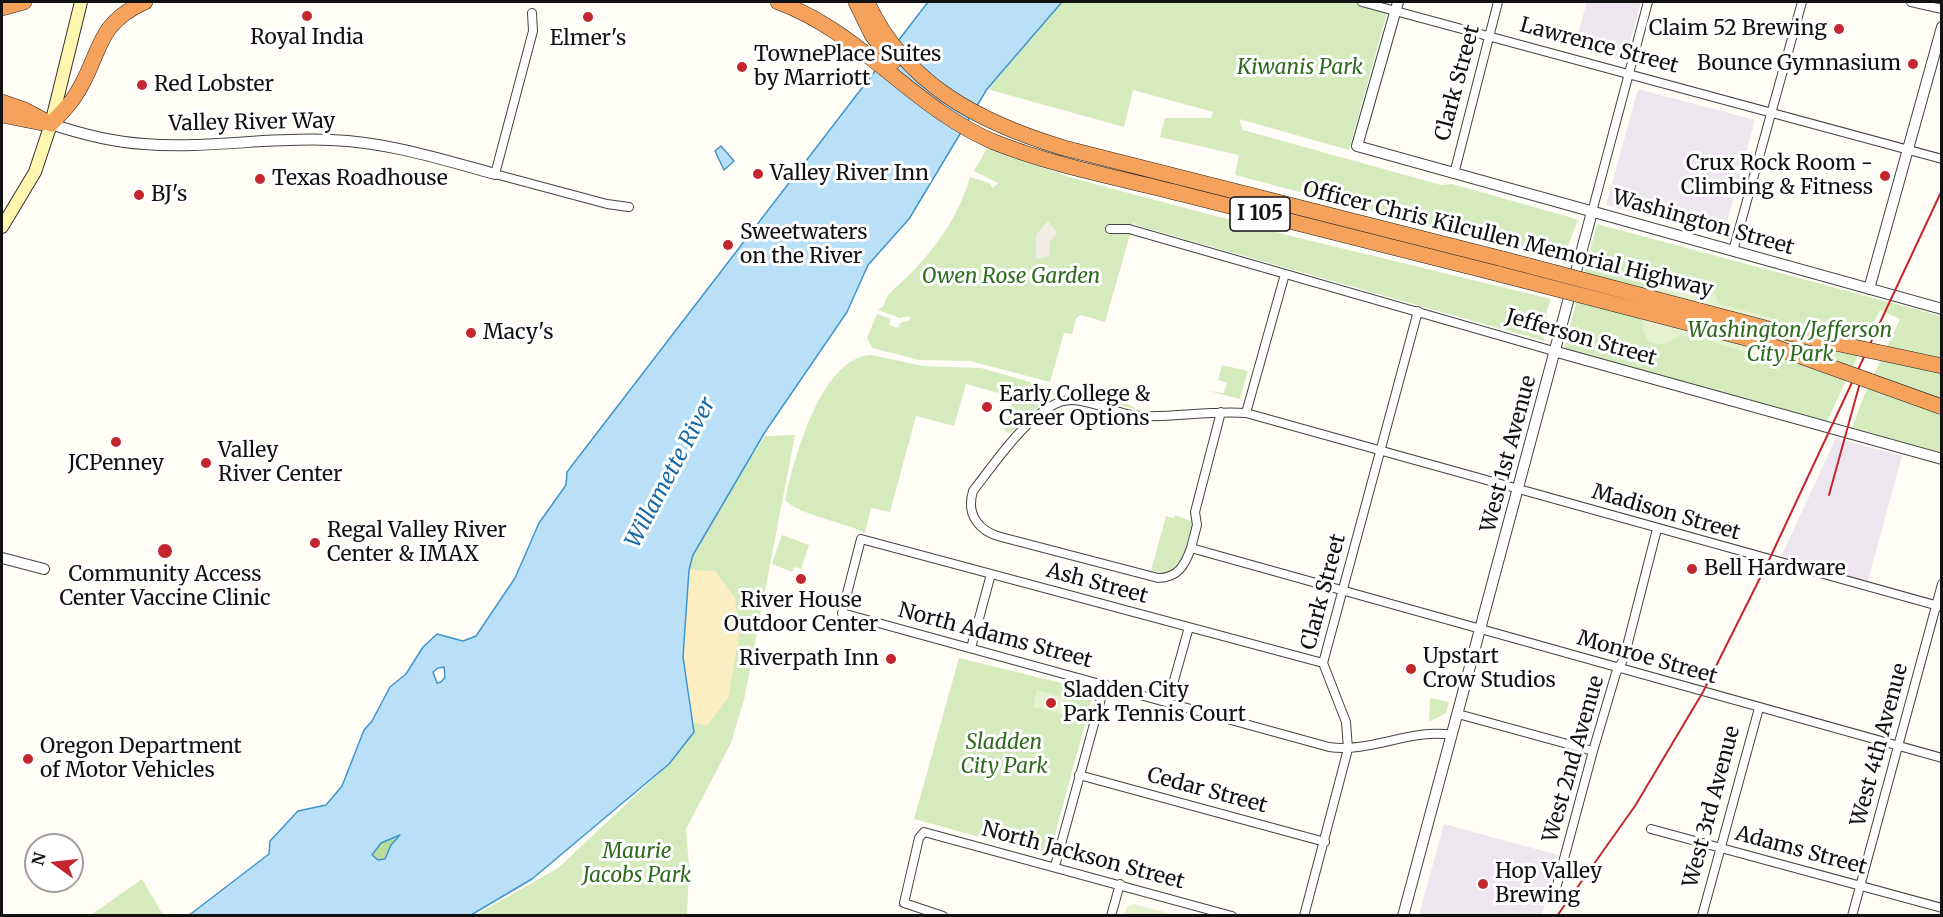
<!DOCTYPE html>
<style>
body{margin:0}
#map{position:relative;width:1943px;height:917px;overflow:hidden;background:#fffdf5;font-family:Merriweather,serif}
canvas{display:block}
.frame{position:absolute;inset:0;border:3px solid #111;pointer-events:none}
.north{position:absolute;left:24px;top:833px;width:60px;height:60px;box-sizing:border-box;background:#fff;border:2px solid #a0a0a0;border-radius:50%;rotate:285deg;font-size:16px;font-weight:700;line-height:24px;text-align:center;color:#111}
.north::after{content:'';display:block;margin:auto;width:21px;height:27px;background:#c4262e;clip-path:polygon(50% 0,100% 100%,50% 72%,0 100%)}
</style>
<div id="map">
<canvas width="1943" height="917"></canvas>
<div class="frame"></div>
<div class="north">N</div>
</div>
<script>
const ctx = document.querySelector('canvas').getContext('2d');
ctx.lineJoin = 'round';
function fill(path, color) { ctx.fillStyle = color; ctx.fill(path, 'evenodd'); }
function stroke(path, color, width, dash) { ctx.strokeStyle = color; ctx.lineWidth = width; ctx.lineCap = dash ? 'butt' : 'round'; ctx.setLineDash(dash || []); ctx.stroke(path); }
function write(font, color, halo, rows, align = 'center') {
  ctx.font = font + ' Merriweather,serif'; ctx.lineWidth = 6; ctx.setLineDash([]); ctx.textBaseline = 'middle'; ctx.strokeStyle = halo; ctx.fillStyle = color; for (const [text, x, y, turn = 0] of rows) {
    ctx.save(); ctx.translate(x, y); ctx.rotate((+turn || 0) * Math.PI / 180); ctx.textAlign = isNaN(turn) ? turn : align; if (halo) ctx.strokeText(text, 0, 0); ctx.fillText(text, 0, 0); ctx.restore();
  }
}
fill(new Path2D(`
 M1587,2H1641L1625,61L1574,47Z
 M1638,89L1755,120L1723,237L1606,205Z
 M1836,438L1902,456L1867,584L1779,561Z
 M1444,824L1558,855L1542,915H1419Z`), '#eee6ef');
fill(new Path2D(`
 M1062,2H1390L1349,150L1239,119L1243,130L1441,185L1452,184L1573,218L1578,220L1565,253L1543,245L1540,255L1235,175L1239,155L1160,137L1165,118H1211L1213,112L1133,90L1124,127L987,89Z
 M987,148L1072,178L1291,236L1551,299L1547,310L1544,341L1135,225L1134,221L1105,322L1081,315L1076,318L1072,334L1064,333L1050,382L970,361L919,360L872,348L867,338L877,314L891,319L889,325L898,328L900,323L910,320L909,316L900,318L878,310L884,306C885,294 897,287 906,278C935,250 959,216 970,177L989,183L993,188L998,183L974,171Z
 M1597,224L1941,316V453L1852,428L1862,400L1900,319L1880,310L1827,421L1564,349Z
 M872,355L923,366L981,368L1062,391L1049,397L1010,433L1004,431L1013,397L966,384L954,426L916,416L890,512L871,508L865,533C842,521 801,516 785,500C794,461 820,356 872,355Z
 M1222,365L1248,371L1240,399L1209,391L1224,393L1227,383L1218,380Z
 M1099,387L1138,410L1079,394V391L1098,396Z
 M795,435L744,700L731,743L686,829L689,867L687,915L474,916L558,868L669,764L694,733L689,570L698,540L765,436Z
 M1175,515L1193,522L1182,559L1170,572L1151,571L1166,516L1174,518Z
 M782,535L809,545L801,569L794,567L792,572L772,564Z
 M959,658L1094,691L1049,856L914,819Z
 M1430,698L1449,702L1446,713L1429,722Z
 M142,879L163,915H91Z`), '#d5ebbd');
fill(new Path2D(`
 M401,834L391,845L385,859L378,860L372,855L381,843Z`), '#b9dc9c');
fill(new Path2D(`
 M689,570L715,571L735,598L739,635L728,698L707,726L694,723L683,657Z`), '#fbeec1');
fill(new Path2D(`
 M1671,275L1679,280H1688L1691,283L1690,290L1697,292L1706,284L1712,286L1719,304L1772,318L1761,357L1704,339L1702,341L1681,335L1664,344L1651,343C1632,326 1648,296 1659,278L1663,282Z
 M1037,690L1070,699L1066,715L1033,707Z
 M1134,904L1168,913L1167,915H1124L1127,906Z`), '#e6f2cf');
fill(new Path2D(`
 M1048,221L1057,233L1050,242L1049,256L1036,259V235Z`), '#f1ede2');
const water = new Path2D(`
 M928,2H1062L987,89L909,219L868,265L847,312L765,432L693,555L689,570L683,657L694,732L669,764L532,879L471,915L188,916L269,854L270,841L298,811L326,805L342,786L364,730L372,721L390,687L406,674L423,647L437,634L463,641L476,636L515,578L539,523L566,485L567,472ZM444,667L445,677L441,682L437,683L433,672L438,668ZM400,835L391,845L385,859L378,860L372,855L381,843Z
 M721,146L734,161L724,170L715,151Z`);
fill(water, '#b9e0f7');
stroke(water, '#3f96cf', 1.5);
const minor = new Path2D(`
 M1362,2L1942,159
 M1911,2L1942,9
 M532,13L533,31L495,174L607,204L629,207
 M1454,174L1498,2
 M1592,212L1648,2
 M1110,229H1129L1557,352
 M1733,251L1802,2
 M1246,413L1285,274
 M1191,548L1197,525L1195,512L1221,412
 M1942,607L1246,413C1210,410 1175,418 1140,416C1117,415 1096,401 1073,400C1037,398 993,466 973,491C966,514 978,531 1001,537L1158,578C1178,578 1185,565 1191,548L1942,758
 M971,648L991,574
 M1323,663L861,539L842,613L1329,747C1371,753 1411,728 1452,735
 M1168,702L1189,627
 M1458,714L1593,751
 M1079,775L1325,842
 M1651,829L1942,908
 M1055,866L1105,684
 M1554,896L1593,751L1616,673L1624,658L1657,529
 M943,916L904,903L919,838L924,832L1232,916
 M1111,916L1120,884
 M1304,916L1348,749L1346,722L1323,663L1418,311
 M1702,916L1759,708
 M1852,916L1942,584`);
const tertiary = new Path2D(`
 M1398,2L1357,146L1942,309
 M51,124C81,134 112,142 144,144C206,149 268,137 331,140C387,142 441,159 495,174
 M1869,289L1942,27
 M1557,352L1942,459
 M2,558L44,569
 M1403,916L1592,212`);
const secondary = new Path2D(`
 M2,227L35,172L51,124L81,2`);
const motorway = new Path2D(`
 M778,2C861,32 913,108 994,142C1054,166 1120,178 1182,194C1288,221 1394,248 1499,274
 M856,2L872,35L893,62
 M867,2C905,85 981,123 1064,148L1503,259
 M2,8L24,2
 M2,102L25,110L51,124
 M2,115L42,123
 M51,124C59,115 69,106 75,96C102,56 93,25 145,2`);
stroke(minor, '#444', 10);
stroke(tertiary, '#444', 12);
stroke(secondary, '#333', 14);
stroke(motorway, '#222', 16);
stroke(minor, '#fff', 8);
stroke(tertiary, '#fff', 10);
stroke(secondary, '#fff6b0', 12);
stroke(motorway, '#f5a25d', 15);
stroke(new Path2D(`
 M1829,495L1861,379
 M1557,916L1635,806L1703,692L1769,560L1942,190`), '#c4262e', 2);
const motorwayBridge = new Path2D(`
 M1503,259L1765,328L1942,366
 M1499,274L1761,342L1942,407`);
stroke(motorwayBridge, '#222', 16, []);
stroke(motorwayBridge, '#f5a25d', 15);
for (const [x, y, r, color] of [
 [307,16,6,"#c4262e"],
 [588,17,6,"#c4262e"],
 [1839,29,6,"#c4262e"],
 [1913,64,6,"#c4262e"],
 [742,67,6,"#c4262e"],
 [142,85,6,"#c4262e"],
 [758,174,6,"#c4262e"],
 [1885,176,6,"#c4262e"],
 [260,179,6,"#c4262e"],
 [139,195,6,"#c4262e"],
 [728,245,6,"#c4262e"],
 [471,333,6,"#c4262e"],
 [987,407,6,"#c4262e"],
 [116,442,6,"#c4262e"],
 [206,463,6,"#c4262e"],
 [315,543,6,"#c4262e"],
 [165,551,8,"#c4262e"],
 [1692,569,6,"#c4262e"],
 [801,579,6,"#c4262e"],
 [891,659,6,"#c4262e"],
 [1411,669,6,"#c4262e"],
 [1051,703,6,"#c4262e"],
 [28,759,6,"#c4262e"],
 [1483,884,6,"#c4262e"]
]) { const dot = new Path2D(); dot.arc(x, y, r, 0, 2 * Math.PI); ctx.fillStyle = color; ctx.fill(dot); stroke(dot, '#fff', 2); }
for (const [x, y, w] of [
 [1260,214,60]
]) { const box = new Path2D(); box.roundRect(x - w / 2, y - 17, w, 34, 4.5); ctx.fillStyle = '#fff'; ctx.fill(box); stroke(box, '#111', 1.5); }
write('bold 20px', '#111', null, [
 ["I 105",1260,214]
]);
write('21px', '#111', '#fff', [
 ["Claim 52 Brewing",1827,29,"right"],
 ["Royal India",307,38,"center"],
 ["Elmer's",588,39,"center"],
 ["TownePlace Suites",754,55],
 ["by Marriott",754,79],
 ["Bounce Gymnasium",1901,64,"right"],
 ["Red Lobster",154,85],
 ["Crux Rock Room -",1873,164,"right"],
 ["Climbing & Fitness",1873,188,"right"],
 ["Valley River Inn",770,174],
 ["Texas Roadhouse",272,179],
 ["BJ's",151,195],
 ["Sweetwaters",740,233],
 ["on the River",740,257],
 ["Macy's",483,333],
 ["Early College &",999,395],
 ["Career Options",999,419],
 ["Valley",218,451],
 ["River Center",218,475],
 ["JCPenney",116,464,"center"],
 ["Regal Valley River",327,531],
 ["Center & IMAX",327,555],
 ["Bell Hardware",1704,569],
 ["Community Access",165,575,"center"],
 ["Center Vaccine Clinic",165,599,"center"],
 ["River House",801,601,"center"],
 ["Outdoor Center",801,625,"center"],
 ["Upstart",1423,657],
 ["Crow Studios",1423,681],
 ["Riverpath Inn",879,659,"right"],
 ["Sladden City",1063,691],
 ["Park Tennis Court",1063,715],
 ["Oregon Department",40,747],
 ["of Motor Vehicles",40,771],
 ["Hop Valley",1495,872],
 ["Brewing",1495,896]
], 'left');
write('21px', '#111', '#fff', [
 ["Lawrence Street",1599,46,15],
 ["Clark Street",1458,83,-75],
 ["Valley River Way",252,123,-1],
 ["Washington Street",1703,223,16],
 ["Officer Chris Kilcullen Memorial Highway",1508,240,14],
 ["Jefferson Street",1581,338,16],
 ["West 1st Avenue",1509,454,-75],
 ["Madison Street",1666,513,16],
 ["Ash Street",1097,584,15],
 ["Clark Street",1324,592,-75],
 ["North Adams Street",995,636,15],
 ["Monroe Street",1647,658,16],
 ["West 4th Avenue",1880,745,-75],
 ["West 2nd Avenue",1574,759,-74],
 ["Cedar Street",1207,791,15],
 ["West 3rd Avenue",1712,807,-75],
 ["Adams Street",1801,851,15],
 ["North Jackson Street",1083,856,15]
]);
write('italic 21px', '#2f6b1f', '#fff', [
 ["Kiwanis Park",1300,68],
 ["Owen Rose Garden",1011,277],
 ["Washington/Jefferson",1790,331],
 ["City Park",1790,355],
 ["Sladden",1004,743],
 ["City Park",1004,767],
 ["Maurie",637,852],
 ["Jacobs Park",637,876]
]);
write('italic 22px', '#1768a6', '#fff', [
 ["Willamette River",671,473,-62]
]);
</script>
